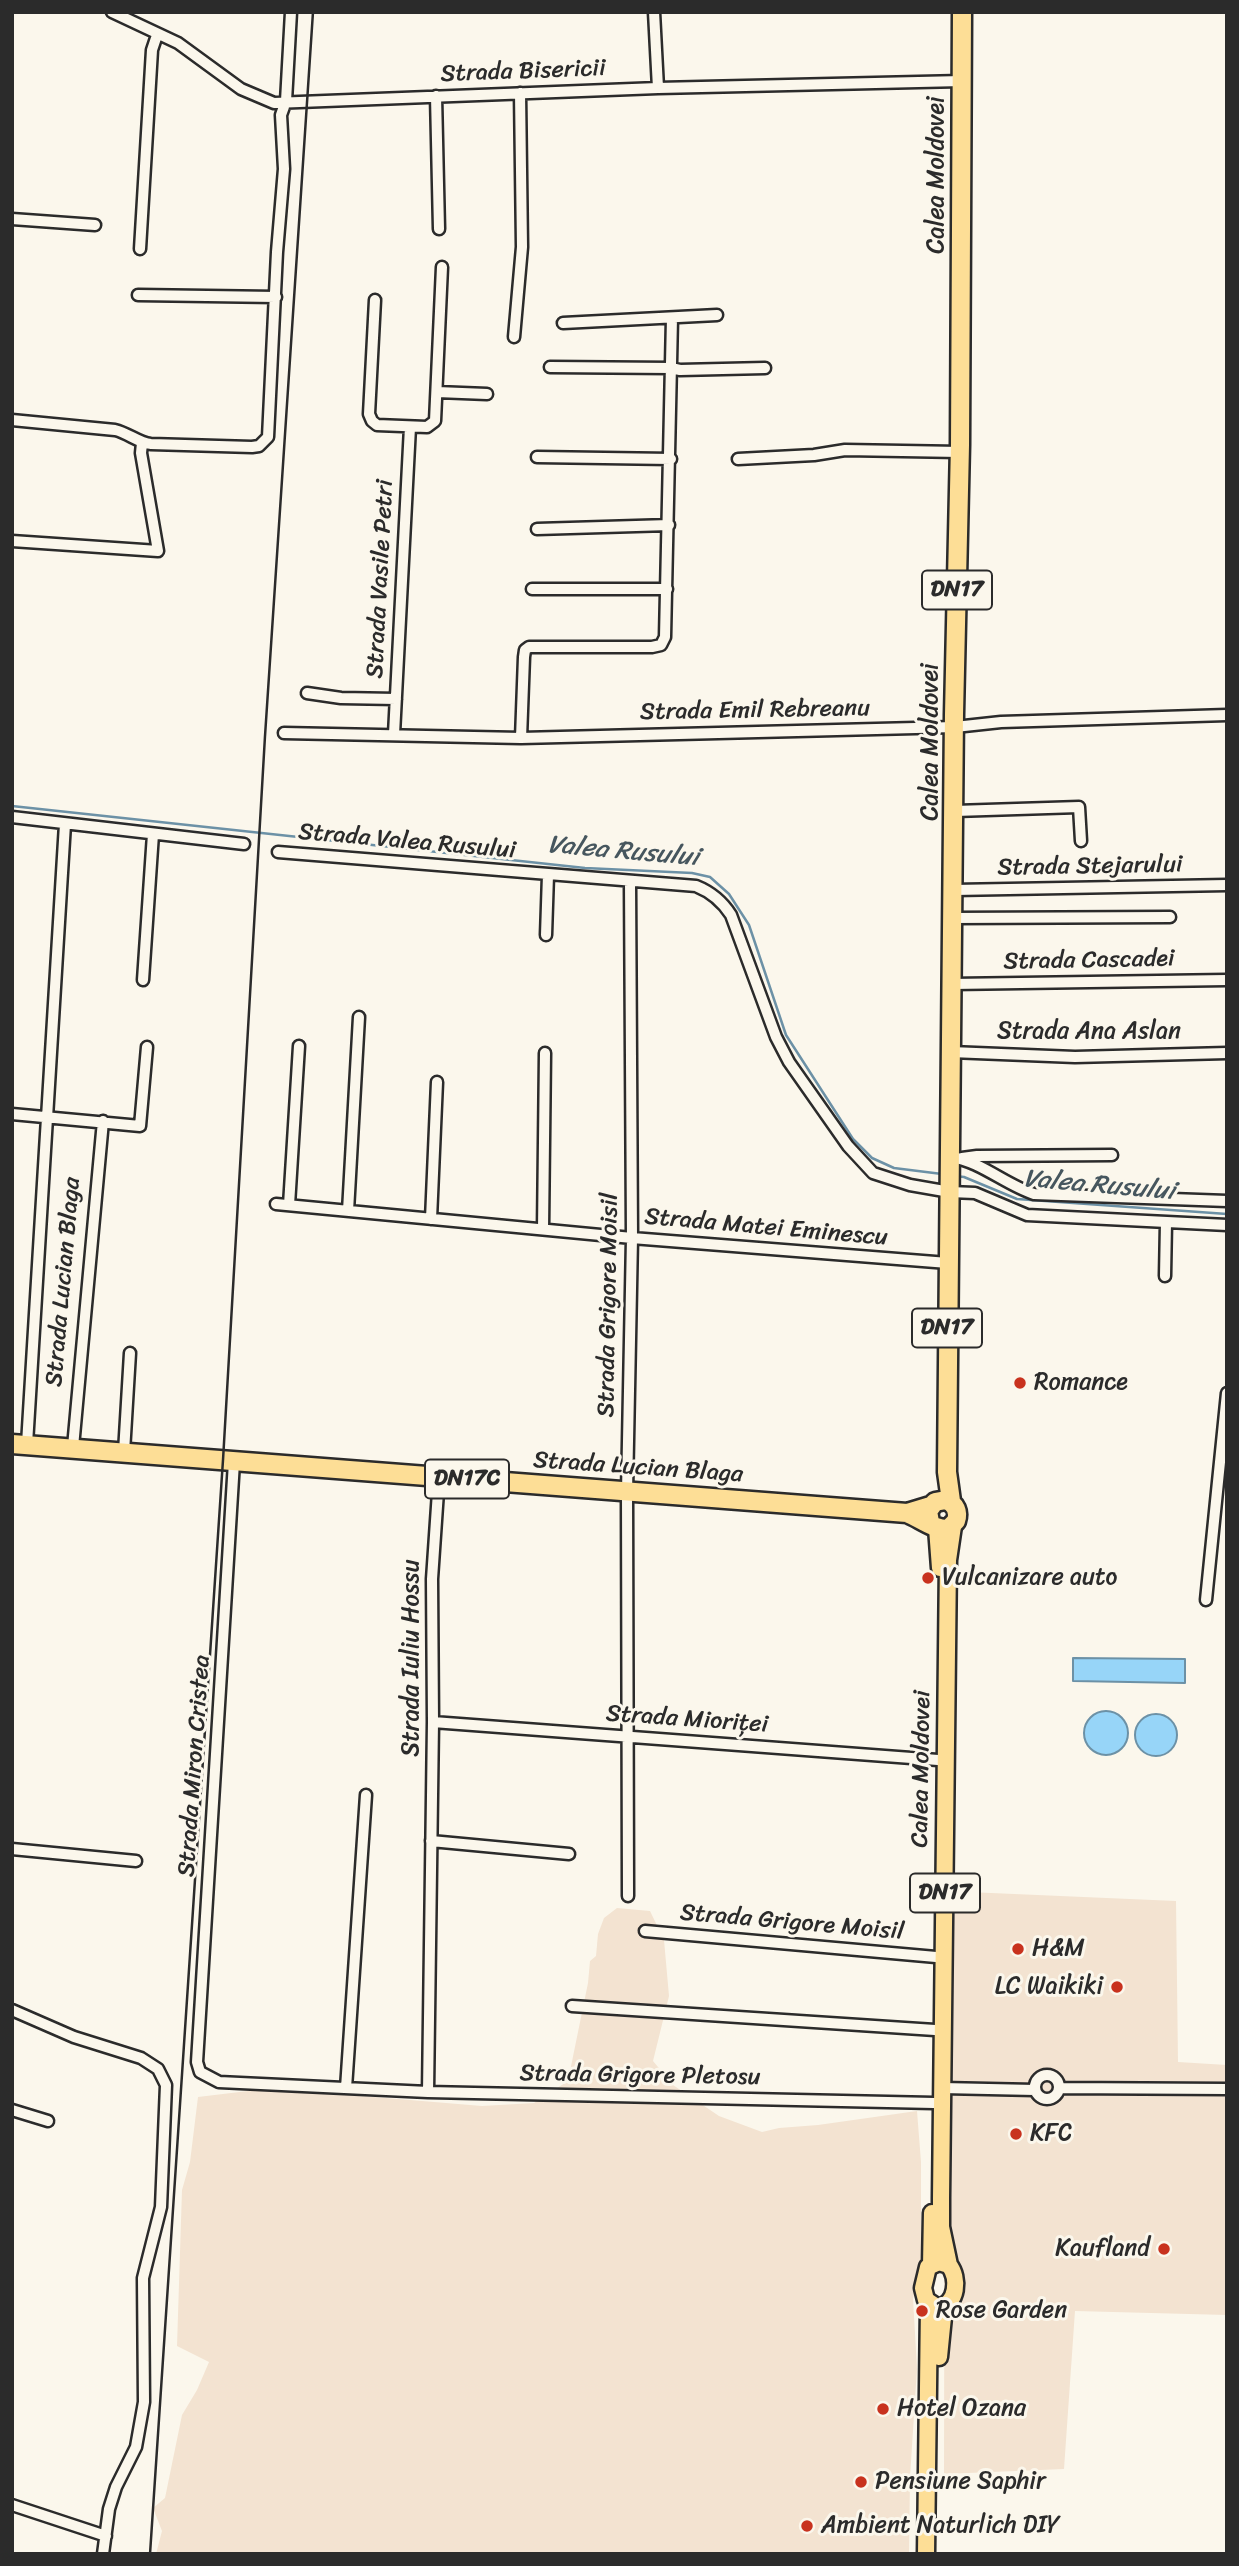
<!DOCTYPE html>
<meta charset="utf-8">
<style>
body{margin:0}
#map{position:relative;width:1239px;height:2566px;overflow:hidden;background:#fbf7ec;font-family:Sriracha,sans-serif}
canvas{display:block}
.frame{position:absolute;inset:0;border:14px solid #2b2b2b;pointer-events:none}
</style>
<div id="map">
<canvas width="1239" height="2566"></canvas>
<div class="frame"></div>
</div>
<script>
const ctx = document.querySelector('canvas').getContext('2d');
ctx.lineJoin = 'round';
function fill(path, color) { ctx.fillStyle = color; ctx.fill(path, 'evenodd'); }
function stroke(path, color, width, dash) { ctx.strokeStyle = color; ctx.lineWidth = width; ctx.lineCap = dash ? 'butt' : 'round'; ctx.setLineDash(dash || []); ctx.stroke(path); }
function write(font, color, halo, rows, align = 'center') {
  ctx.font = font + ' Sriracha,sans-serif'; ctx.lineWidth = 6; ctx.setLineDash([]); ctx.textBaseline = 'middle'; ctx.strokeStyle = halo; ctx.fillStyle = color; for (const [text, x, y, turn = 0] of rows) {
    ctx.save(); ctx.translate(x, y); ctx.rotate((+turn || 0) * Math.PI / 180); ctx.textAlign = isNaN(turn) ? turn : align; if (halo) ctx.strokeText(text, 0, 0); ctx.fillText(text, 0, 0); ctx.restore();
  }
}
fill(new Path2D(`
 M945,1891L1176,1901L1178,2062L1227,2065V2315L1075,2311L1064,2469L944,2474Z
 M617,1908L650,1911L664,1940L669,1996L653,2061L673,2085L719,2116L762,2132L779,2128L818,2125L917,2111L921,2162V2273L913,2298L917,2369L910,2477L909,2554H156L162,2531L153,2508L165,2498L182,2415L197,2390L209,2362L177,2346L182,2190L190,2162L198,2097L248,2091H302L482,2106L534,2103L568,2081L588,1983L590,1961L596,1956L598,1934L604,1918Z`), '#f3e3d1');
const water = new Path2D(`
 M1073,1658L1185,1659V1683L1073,1681Z
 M1084 1733a22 22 0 1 1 44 0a22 22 0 1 1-44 0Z
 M1135 1735a21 21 0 1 1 42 0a21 21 0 1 1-42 0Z`);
fill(water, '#97d5f8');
stroke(water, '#6c91a6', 2);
stroke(new Path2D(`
 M12,806L585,868L692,873L710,877L729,894L749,925L786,1035L853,1139L872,1158L894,1168L942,1174
 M955,1176L964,1177L1017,1199L1227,1214`), '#6c91a6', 2.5);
const street = new Path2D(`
 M112,12L178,43L241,89L274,103L658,88L962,81
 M654,12L658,88
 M436,96L439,229
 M12,219L95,225
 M140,249L152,50L157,35
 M138,295L276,297
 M375,300L369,414L372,421L377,425L427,427L435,421L442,267
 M563,323L717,315
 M514,337L522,247L520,93
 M550,367L671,368L680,370L765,368
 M437,392L487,394
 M12,420L115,430C128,433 139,443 151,444L252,447L259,446L268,437L277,252L284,169L281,115L286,101L291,12
 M537,457L671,459
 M738,459L814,455L845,450L960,452
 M537,529L669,525
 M12,541L158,551L141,453L142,443
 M532,589H667
 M307,693L341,698L396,699
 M284,733L521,738L955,727L1001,722L1227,715
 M394,734L410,427
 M521,738L524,657L525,650L529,647H652L661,645L665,637L672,318
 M955,811L1079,807L1081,841
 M12,817L244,844
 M278,852L696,886C711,892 722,901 731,915L776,1037L789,1062L848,1146L873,1173L910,1185L950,1192L975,1193L1027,1215L1227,1225
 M954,890L1227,885
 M953,918L1170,917
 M546,935L548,875
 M143,980L153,834
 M952,984L1227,980
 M951,1052L1075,1057L1227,1053
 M12,1114L140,1126L147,1047
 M951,1157C980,1161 1006,1185 1034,1194L1227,1201
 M962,1158L977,1156L1112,1155
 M276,1204L632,1238L948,1263
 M289,1205L299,1046
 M348,1211L359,1017
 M431,1219L437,1082
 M543,1229L545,1053
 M1165,1276L1166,1223
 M27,1444L65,824
 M73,1447L103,1121
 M124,1452L130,1353
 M234,1462L197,2062L200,2072L219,2082L428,2092L934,2103
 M1206,1600L1227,1393
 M433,1722L938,1760
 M431,1841L569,1854
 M12,1849L136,1861
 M628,1896L627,1492L632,1238L630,882
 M645,1931L936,1957
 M572,2006L935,2030
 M12,2010L74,2037L141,2058L158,2069L166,2085L161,2207L143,2278L144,2402L136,2447L116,2487L109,2509L103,2554
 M1035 2087a12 12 0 1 1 24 0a12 12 0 1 1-24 0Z
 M346,2088L366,1795
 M942,2088L1035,2090
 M1059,2088L1227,2089
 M428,2092L433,1722L432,1579L439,1477
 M12,2110L48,2121
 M12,2505L106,2536`);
const primary = new Path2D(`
 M937,1528L940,1568
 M939,2262L949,2265C959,2278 958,2304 938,2308L926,2300L923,2288L928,2267Z
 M931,2265L932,2213
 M949,2265L941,2227V2198L948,1560L953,1526
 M939,2357L944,2307
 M926,2554L929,2304`);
const highway = new Path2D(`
 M12,1444L907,1513L930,1506
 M951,1501L947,1472L954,714L960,445L962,12
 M907,1513C920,1518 934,1530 948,1529L956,1521C959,1512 956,1504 946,1500L935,1502L928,1511L930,1522`);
stroke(street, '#2b2b2b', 15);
stroke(primary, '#2b2b2b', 21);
stroke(highway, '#2b2b2b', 23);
stroke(street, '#fbf7ec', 10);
stroke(primary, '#fdde96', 16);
stroke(highway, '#fdde96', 18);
stroke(new Path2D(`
 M150,2554L223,1460L265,736L313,12`), '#2b2b2b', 2.5);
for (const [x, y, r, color] of [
 [1020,1383,7,"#c8321e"],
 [928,1578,7,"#c8321e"],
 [1018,1949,7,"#c8321e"],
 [1117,1987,7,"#c8321e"],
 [1016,2134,7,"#c8321e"],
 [1164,2249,7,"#c8321e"],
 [922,2311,7,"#c8321e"],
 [883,2409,7,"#c8321e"],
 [861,2482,7,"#c8321e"],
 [807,2526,7,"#c8321e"]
]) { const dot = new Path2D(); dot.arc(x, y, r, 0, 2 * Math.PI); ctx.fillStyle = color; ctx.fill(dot); stroke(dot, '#fbf7ec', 2.5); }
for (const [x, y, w] of [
 [957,590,70],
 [947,1328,70],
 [467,1479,84],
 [945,1893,70]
]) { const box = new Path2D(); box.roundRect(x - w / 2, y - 19.5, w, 39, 5); ctx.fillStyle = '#fbf7ec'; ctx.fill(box); stroke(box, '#2b2b2b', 2); }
write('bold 23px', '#2b2b2b', null, [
 ["DN17",957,590],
 ["DN17",947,1328],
 ["DN17C",467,1479],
 ["DN17",945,1893]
]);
write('24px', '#2b2b2b', '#fbf7ec', [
 ["Strada Bisericii",523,72,-2],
 ["Calea Moldovei",937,175,-90],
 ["Strada Vasile Petri",381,579,-87],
 ["Strada Emil Rebreanu",755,711,-1],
 ["Calea Moldovei",931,742,-90],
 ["Strada Valea Rusului",407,842,5],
 ["Strada Stejarului",1090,867,-1],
 ["Strada Cascadei",1089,961,-1],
 ["Strada Ana Aslan",1089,1032],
 ["Strada Matei Eminescu",766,1228,5],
 ["Strada Lucian Blaga",64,1282,-85],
 ["Strada Grigore Moisil",609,1305,-89],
 ["Strada Lucian Blaga",638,1468,4],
 ["Strada Iuliu Hossu",412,1658,-90],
 ["Strada Mioriței",687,1720,4],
 ["Strada Miron Cristea",195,1766,-86],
 ["Calea Moldovei",922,1769,-89],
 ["Strada Grigore Moisil",792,1923,5],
 ["Strada Grigore Pletosu",640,2076,1]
]);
write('24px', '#2b2b2b', '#fbf7ec', [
 ["Romance",1034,1383],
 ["Vulcanizare auto",942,1578],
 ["H&M",1032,1949],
 ["LC Waikiki",1103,1987,"right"],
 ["KFC",1030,2134],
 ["Kaufland",1150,2249,"right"],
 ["Rose Garden",936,2311],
 ["Hotel Ozana",897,2409],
 ["Pensiune Saphir",875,2482],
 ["Ambient Naturlich DIY",821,2526]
], 'left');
write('italic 26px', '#46565e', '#fbf7ec', [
 ["Valea Rusului",623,852,5],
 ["Valea Rusului",1099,1186,5]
]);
</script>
